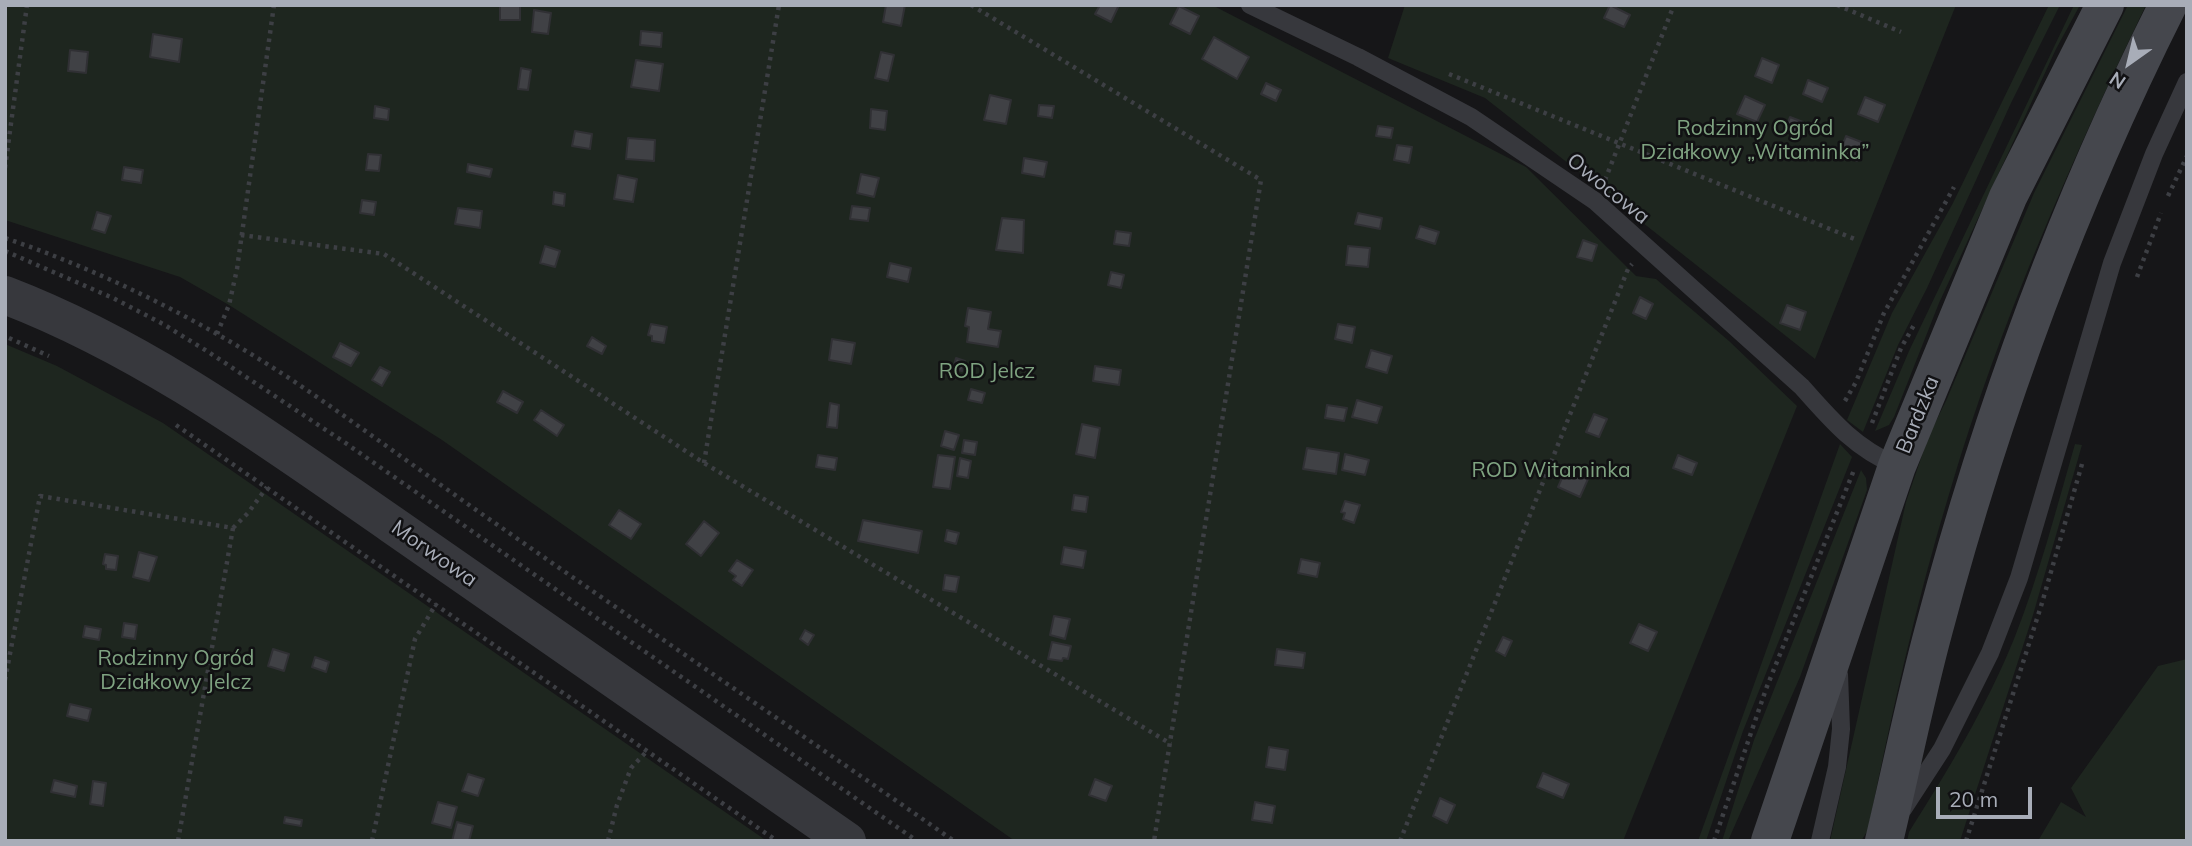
<!DOCTYPE html>
<meta charset="utf-8">
<style>
body{margin:0}
#map{position:relative;width:2192px;height:846px;overflow:hidden;background:#161618;font-family:Mulish,sans-serif}
canvas{display:block}
.frame{position:absolute;inset:0;border:7px solid #a8adb8;pointer-events:none}
.north{position:absolute;left:2094px;top:28px;width:70px;height:70px;-webkit-text-stroke:5px #111113;paint-order:stroke;rotate:214deg;font-size:19px;font-weight:700;line-height:28px;text-align:center;color:#a8adb8}
.north::after{content:'';display:block;margin:auto;width:24px;height:32px;background:#a8adb8;clip-path:polygon(50% 0,100% 100%,50% 72%,0 100%)}
.scale{position:absolute;left:1936px;top:787px;width:96px;height:32px;box-sizing:border-box;border:4px solid #a8adb8;border-top:0;padding-left:9px;font-size:21px;line-height:24px;white-space:nowrap;color:#a8adb8;-webkit-text-stroke:5px #111113;paint-order:stroke}
</style>
<div id="map">
<canvas width="2192" height="846"></canvas>
<div class="frame"></div>
<div class="north">N</div>
<div class="scale">20 m</div>
</div>
<script>
const ctx = document.querySelector('canvas').getContext('2d');
ctx.lineJoin = 'round';
function fill(path, color) { ctx.fillStyle = color; ctx.fill(path, 'evenodd'); }
function stroke(path, color, width, dash) { ctx.strokeStyle = color; ctx.lineWidth = width; ctx.lineCap = dash ? 'butt' : 'round'; ctx.setLineDash(dash || []); ctx.stroke(path); }
function write(font, color, halo, rows, align = 'center') {
  ctx.font = font + ' Mulish,sans-serif'; ctx.lineWidth = 5; ctx.setLineDash([]); ctx.textBaseline = 'middle'; ctx.strokeStyle = halo; ctx.fillStyle = color; for (const [text, x, y, turn = 0] of rows) {
    ctx.save(); ctx.translate(x, y); ctx.rotate((+turn || 0) * Math.PI / 180); ctx.textAlign = isNaN(turn) ? turn : align; if (halo) ctx.strokeText(text, 0, 0); ctx.fillText(text, 0, 0); ctx.restore();
  }
}
fill(new Path2D(`
 M5,5H1212L1526,167L1636,276L1656,279L1729,341L1797,406L1623,841H1015L442,440L229,305L180,277L5,220Z
 M1405,5H1956L1815,359L1609,196L1607,194L1609,185L1598,177L1592,182L1485,98L1388,58Z
 M2049,5H2060L2011,103L1927,288L1898,345L1863,432L1847,420L1892,313L1953,203Z
 M2074,5H2080L2056,49L1939,303L1894,417L1889,425L1875,431L1909,351Z
 M2128,5H2146C2070,163 2000,323 1950,491C1916,602 1891,716 1868,830L1861,841H1830L1906,502L1929,435L1946,401L2034,193Z
 M5,344L57,366L163,423L767,841H5Z
 M1840,444L1852,457L1743,731L1706,841H1698Z
 M2075,444L2082,445L2033,615L1960,841H1907L1909,832C1948,770 1986,708 2014,639C2039,576 2056,510 2075,444Z
 M1861,470L1866,478L1867,490L1800,677L1728,841H1722L1754,740Z
 M2187,659V841H2038L2061,802L2086,817L2071,788L2158,666Z`), '#1e261f');
const building = new Path2D(`
 M500,5H520V20H500Z
 M886,5H905L901,26L883,22Z
 M1100,5H1119L1111,22L1095,14Z
 M1610,5L1630,15L1624,27L1604,18Z
 M1179,6L1199,16L1190,34L1170,24Z
 M534,10L551,13L548,34L532,32Z
 M641,31L662,33L661,47L640,45Z
 M153,34L182,39L179,62L150,57Z
 M1214,37L1249,57L1237,79L1202,59Z
 M70,50L88,52L86,73L68,71Z
 M881,52L894,55L888,81L875,78Z
 M1762,58L1779,65L1772,83L1755,76Z
 M636,60L663,64L659,91L631,87Z
 M521,68L531,70L528,90L518,89Z
 M1808,80L1828,88L1822,102L1803,94Z
 M1266,83L1281,90L1276,101L1261,94Z
 M990,95L1011,100L1006,124L984,120Z
 M1745,96L1765,105L1757,122L1737,114Z
 M1865,97L1885,105L1878,122L1858,114Z
 M1039,105L1054,106L1052,118L1038,116Z
 M375,106L389,109L388,120L374,118Z
 M871,109L887,111L885,130L870,128Z
 M1790,117L1803,122L1797,135L1785,130Z
 M1378,126L1393,128L1391,138L1376,136Z
 M575,131L592,134L590,149L572,146Z
 M1846,136L1864,143L1857,161L1839,154Z
 M628,138L655,140L654,161L626,159Z
 M1397,145L1412,147L1409,163L1394,160Z
 M368,154L381,155L379,171L366,170Z
 M1024,158L1047,162L1044,177L1022,173Z
 M468,164L492,169L490,177L467,172Z
 M124,167L143,170L141,183L122,180Z
 M861,174L879,178L874,197L857,193Z
 M618,175L637,179L633,202L614,199Z
 M554,192L565,194L564,206L553,204Z
 M362,200L376,202L374,215L360,213Z
 M852,206L870,208L868,221L850,219Z
 M458,208L482,211L480,228L455,224Z
 M97,212L111,216L105,233L92,229Z
 M1358,213L1382,218L1380,229L1355,224Z
 M1002,218L1024,220L1023,253L996,250Z
 M1420,226L1439,232L1435,244L1416,238Z
 M1116,231L1131,233L1129,246L1114,244Z
 M1583,240L1597,245L1592,261L1577,257Z
 M545,246L560,251L555,267L540,263Z
 M1348,246L1370,248L1368,267L1346,265Z
 M890,263L911,268L908,282L887,277Z
 M1111,272L1124,275L1121,288L1108,285Z
 M1640,297L1653,304L1646,319L1633,313Z
 M1787,305L1806,312L1800,330L1780,323Z
 M968,308L991,312L988,329L1001,331L998,347L967,342L969,327L965,326Z
 M651,324L667,327L664,343L652,341V336L648,335Z
 M1338,324L1355,327L1352,343L1335,339Z
 M592,337L606,346L602,354L587,346Z
 M832,339L855,343L851,364L829,360Z
 M340,343L359,353L351,366L333,357Z
 M1371,350L1392,356L1387,373L1366,367Z
 M956,358L965,361L962,371L953,369Z
 M1095,366L1121,370L1119,385L1093,381Z
 M380,367L390,372L382,386L372,380Z
 M971,389L985,393L982,403L968,400Z
 M503,391L523,402L517,413L497,402Z
 M1357,400L1382,407L1377,423L1352,417Z
 M830,403L839,405L837,428L827,427Z
 M1327,405L1347,408L1344,421L1325,418Z
 M541,410L564,425L557,436L534,420Z
 M1594,414L1607,419L1599,437L1586,432Z
 M1082,424L1100,428L1095,458L1076,454Z
 M945,431L959,435L954,450L941,446Z
 M964,440L977,442L975,455L962,453Z
 M1307,448L1339,453L1336,474L1303,469Z
 M1345,454L1369,460L1365,475L1342,470Z
 M818,455L837,458L835,470L816,467Z
 M938,455L955,457L950,489L933,487Z
 M1678,455L1697,463L1692,475L1673,468Z
 M960,458L971,461L968,478L957,476Z
 M1566,469L1588,479L1580,497L1558,487Z
 M1074,495L1088,497L1086,512L1072,510Z
 M1345,501L1360,505L1354,523L1343,519L1345,513L1341,512Z
 M619,510L641,524L631,539L609,525Z
 M863,520L922,531L918,553L858,541Z
 M704,521L719,533L701,556L686,544Z
 M947,530L959,533L956,544L945,541Z
 M1064,547L1086,551L1083,568L1061,564Z
 M139,552L157,557L149,581L133,577Z
 M105,554L118,556L116,570L106,569V565L103,564Z
 M1301,559L1320,563L1317,577L1298,573Z
 M737,560L753,570L742,586L733,580L736,576L729,571Z
 M945,575L959,577L956,592L943,590Z
 M1054,616L1070,619L1065,639L1050,635Z
 M124,623L137,625L135,639L122,637Z
 M1639,624L1657,632L1648,651L1630,643Z
 M85,626L101,629L99,640L83,637Z
 M805,630L814,635L808,645L800,639Z
 M1503,637L1512,641L1505,656L1496,651Z
 M1052,642L1071,646L1068,659L1063,658L1062,661L1048,659Z
 M273,649L289,654L284,671L268,666Z
 M1277,649L1305,653L1303,668L1275,665Z
 M315,657L329,662L326,672L312,667Z
 M70,704L91,709L88,721L67,716Z
 M1269,747L1288,750L1285,770L1266,767Z
 M1543,773L1569,784L1563,798L1537,787Z
 M468,774L484,779L478,796L462,791Z
 M1095,779L1112,786L1106,801L1089,795Z
 M54,780L77,786L75,797L51,792Z
 M93,781L106,783L103,806L90,804Z
 M1440,798L1455,805L1447,823L1433,816Z
 M438,802L457,807L451,828L432,823Z
 M1255,802L1275,806L1272,823L1252,820Z
 M285,817L302,820L301,826L284,823Z
 M457,822L473,826L469,841H452Z`);
fill(building, '#404145');
stroke(building, '#303034', 2);
stroke(new Path2D(`
 M971,5L1261,180L1154,841
 M1837,5L1901,32
 M1449,74L1857,240
 M5,168L27,5
 M1605,180L1674,5
 M2168,196L2187,156
 M241,235L384,254L704,463L1171,744
 M5,238C108,273 208,324 298,384C367,431 434,481 502,528C652,633 804,736 954,841
 M5,251L113,298L163,324L210,353L344,442L917,841
 M2137,277L2161,213
 M217,334L229,305L237,269L274,5
 M9,338L49,356
 M1845,401L1856,382L1884,313L1954,187
 M1872,423L1901,348L1914,325
 M176,425L777,841
 M704,463L779,5
 M233,528L248,513L267,487
 M5,680L40,496L233,528L178,841
 M372,841L415,639L436,604
 M608,841L617,805L631,768L647,751
 M1400,841L1628,269L1632,264
 M1714,841L1766,689L1854,470
 M1966,841L2042,603L2082,464`), '#3d3f44', 4.5, [3.5, 5]);
stroke(new Path2D(`
 M1250,5L1358,57L1471,117L1595,201L1802,387C1832,421 1855,448 1897,466
 M1903,809L1942,749L1990,653L2019,578L2112,263L2154,154L2187,82
 M1820,841L1837,767L1841,729L1839,674`), '#37383d', 18);
stroke(new Path2D(`
 M5,295C146,349 268,439 391,524C543,629 695,735 847,841`), '#37383d', 38);
stroke(new Path2D(`
 M1770,841L1897,466L2008,197L2105,5
 M1884,841C1901,770 1915,699 1934,629C1991,414 2068,204 2168,5`), '#45474d', 38);
write('21px', '#7fa381', '#111113', [
 ["Rodzinny Ogród",1755,129],
 ["Działkowy „Witaminka”",1755,153],
 ["ROD Jelcz",987,372],
 ["ROD Witaminka",1551,471],
 ["Rodzinny Ogród",176,659],
 ["Działkowy Jelcz",176,683]
]);
write('21px', '#a8adb8', '#111113', [
 ["Owocowa",1608,189,39],
 ["Bardzka",1918,415,-68],
 ["Morwowa",434,554,35]
]);
</script>
